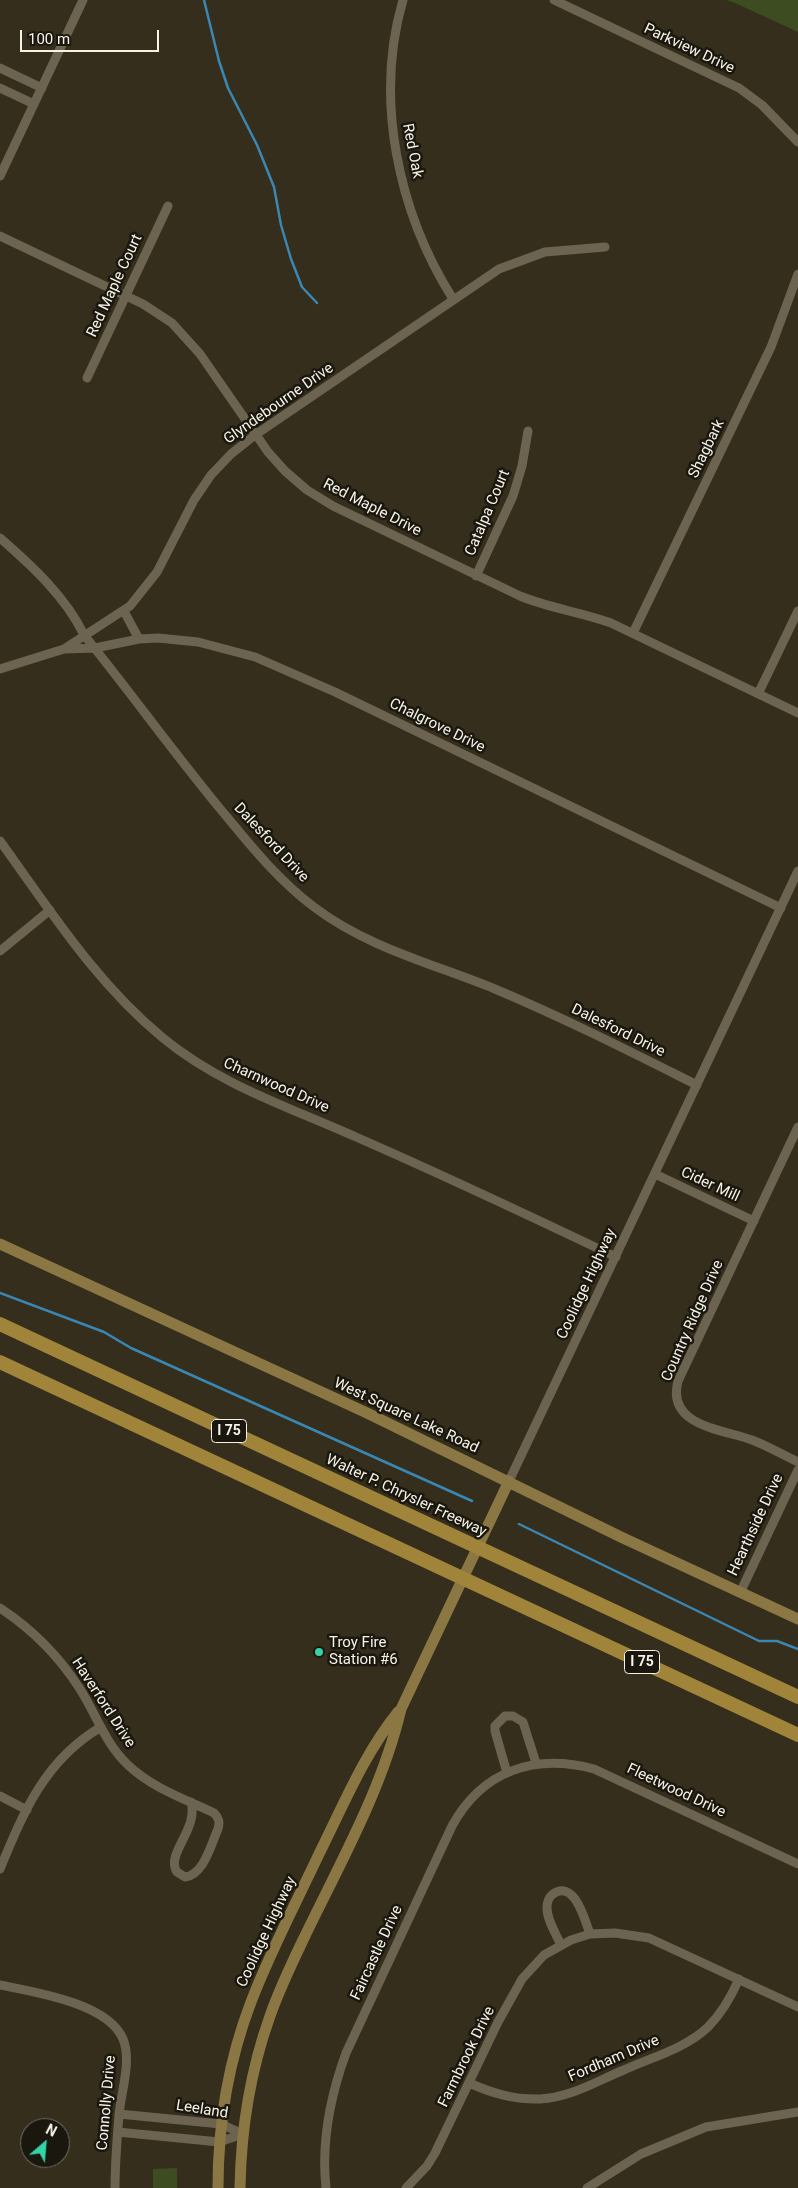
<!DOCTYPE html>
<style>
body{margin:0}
#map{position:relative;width:798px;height:2188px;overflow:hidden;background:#352e1c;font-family:Roboto,sans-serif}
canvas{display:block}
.north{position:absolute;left:20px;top:2118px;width:50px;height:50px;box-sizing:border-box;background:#1a170f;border:1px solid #726f65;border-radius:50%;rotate:27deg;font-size:14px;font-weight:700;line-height:20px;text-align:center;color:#f6f2e6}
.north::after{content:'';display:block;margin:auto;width:18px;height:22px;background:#34d4a8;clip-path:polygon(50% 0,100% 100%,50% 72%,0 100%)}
.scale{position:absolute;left:20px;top:30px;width:139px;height:22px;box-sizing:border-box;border:2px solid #f6f2e6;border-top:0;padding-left:6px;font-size:15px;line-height:18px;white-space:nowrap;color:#f6f2e6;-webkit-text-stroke:4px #1a170f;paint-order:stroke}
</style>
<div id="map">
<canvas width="798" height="2188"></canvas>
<div class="north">N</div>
<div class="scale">100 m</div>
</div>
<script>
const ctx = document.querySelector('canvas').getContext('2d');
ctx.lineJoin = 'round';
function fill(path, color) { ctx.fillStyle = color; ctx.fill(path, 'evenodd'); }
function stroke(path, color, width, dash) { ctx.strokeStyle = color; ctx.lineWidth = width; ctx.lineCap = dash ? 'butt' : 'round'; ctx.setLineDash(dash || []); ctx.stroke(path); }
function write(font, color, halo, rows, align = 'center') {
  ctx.font = font + ' Roboto,sans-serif'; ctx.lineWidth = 5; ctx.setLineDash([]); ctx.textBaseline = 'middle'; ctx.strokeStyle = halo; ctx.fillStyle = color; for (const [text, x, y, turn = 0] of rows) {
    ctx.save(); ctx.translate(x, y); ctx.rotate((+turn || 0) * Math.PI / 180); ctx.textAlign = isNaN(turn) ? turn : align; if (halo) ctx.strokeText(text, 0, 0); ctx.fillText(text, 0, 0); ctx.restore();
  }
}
fill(new Path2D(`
 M726,0H798V32L735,3Z
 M177,2168V2188H153V2169Z`), '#3e4c22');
stroke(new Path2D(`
 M204,0L219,61L228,88L257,145L274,187L281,225L291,259L302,287L317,303
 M0,1293L104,1332L131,1348L472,1501
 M519,1524L759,1641H777L798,1649`), '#3b87b4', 2.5);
stroke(new Path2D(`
 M403,0C374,99 398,212 453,299
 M554,0L739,88L762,105L798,142
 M0,68L42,88
 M0,88L34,104
 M0,176L83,0
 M0,236L143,304L172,323L200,354L268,452L285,471L307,490L333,506L520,596C549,608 581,612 611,623L798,713
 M87,378L168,206
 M0,538C31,565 66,597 84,635C131,693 174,753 222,811C250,845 278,880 314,907C368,948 434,964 495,989C564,1018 631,1052 697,1085
 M476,576L513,496L522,466L528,431
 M124,611L139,639
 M633,633L771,347L798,274
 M64,649L95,648L139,639L158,638L198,642L255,657L335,692L781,908
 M0,669L64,649L130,606L157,572L194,500L211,475L231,454L255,435L499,269L545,252L605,247
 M758,694L798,611
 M0,841C50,910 96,983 163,1038C220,1085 289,1107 356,1137C443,1175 530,1216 616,1257
 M0,951L50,910
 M798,1127L678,1381C666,1426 722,1429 752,1440C768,1446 783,1455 798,1462
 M655,1174L754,1221
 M509,1481L798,871
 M740,1593L798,1470
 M0,1608C32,1629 59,1656 80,1689C96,1714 106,1745 128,1765C152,1788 185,1799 214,1813C219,1818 220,1822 218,1829C211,1844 204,1875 185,1877L177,1872C165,1854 199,1829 191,1802
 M507,1773L495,1731V1726L505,1716H513L523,1722L536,1763
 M0,1796L27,1810
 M0,1869C24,1811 45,1760 101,1727
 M561,1945C556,1934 547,1920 547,1908C547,1903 549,1897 553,1894C575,1879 585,1921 590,1934
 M0,1985C34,1992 108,2003 123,2039C132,2061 121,2092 119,2115C117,2139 115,2164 115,2188
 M469,2083C492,2093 514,2100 540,2099C570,2098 599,2080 626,2069C653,2057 686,2048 708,2027C722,2013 731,1997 739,1979
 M119,2114L221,2124L243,2134
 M118,2132L219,2142L243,2134
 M326,2188C321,2142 330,2097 346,2053L452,1826C482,1771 534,1753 594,1769L798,1864
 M406,2188L427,2166L435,2153L498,2022L522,1979L544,1955L571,1940L590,1934L615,1933L649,1938L798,2007
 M587,2188L641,2154L706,2127L798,2112`), '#6c6450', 9);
stroke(new Path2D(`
 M0,1244L367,1413L623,1538L798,1619
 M218,2188C218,2125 228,2062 251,2002C270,1952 296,1903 319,1854C343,1806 364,1754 398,1712
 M240,2188C241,2129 250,2072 270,2016C279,1990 291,1965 303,1940C339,1865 382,1790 401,1709L509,1481`), '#8b7743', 11);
stroke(new Path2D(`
 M0,1324L798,1697
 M0,1362L798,1735`), '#a0843a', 14);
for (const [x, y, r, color] of [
 [319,1652,5,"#34d4a8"]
]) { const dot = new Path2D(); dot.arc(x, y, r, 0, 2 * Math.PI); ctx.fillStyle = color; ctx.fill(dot); stroke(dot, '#1a170f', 2); }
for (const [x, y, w] of [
 [229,1431,35],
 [642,1662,35]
]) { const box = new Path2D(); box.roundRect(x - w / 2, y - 11.5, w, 23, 4); ctx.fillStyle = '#1a170f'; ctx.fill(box); stroke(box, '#f6f2e6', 1); }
write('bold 14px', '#f6f2e6', null, [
 ["I 75",229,1431],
 ["I 75",642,1662]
]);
write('15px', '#f6f2e6', '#1a170f', [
 ["Parkview Drive",689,49,25],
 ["Red Oak",412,151,79],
 ["Red Maple Court",115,286,-65],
 ["Glyndebourne Drive",279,404,-35],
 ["Shagbark",707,449,-64],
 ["Red Maple Drive",372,508,27],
 ["Catalpa Court",488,513,-67],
 ["Chalgrove Drive",437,726,26],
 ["Dalesford Drive",271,843,47],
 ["Dalesford Drive",618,1031,26],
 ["Charnwood Drive",276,1086,24],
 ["Cider Mill",710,1185,25],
 ["Coolidge Highway",587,1284,-65],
 ["Country Ridge Drive",693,1321,-66],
 ["West Square Lake Road",406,1416,25],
 ["Walter P. Chrysler Freeway",406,1496,25],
 ["Hearthside Drive",756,1525,-65],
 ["Haverford Drive",103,1703,57],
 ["Fleetwood Drive",676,1791,25],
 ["Coolidge Highway",267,1932,-65],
 ["Faircastle Drive",377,1953,-65],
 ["Farmbrook Drive",467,2057,-64],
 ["Fordham Drive",614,2059,-23],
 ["Connolly Drive",107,2103,-85],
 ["Leeland",202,2110,9]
]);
write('15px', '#f6f2e6', '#1a170f', [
 ["Troy Fire",329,1643],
 ["Station #6",329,1660]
], 'left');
</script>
